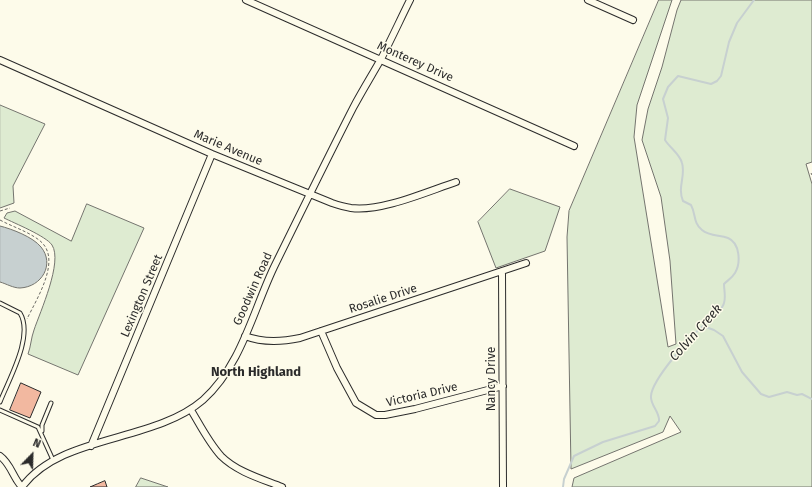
<!DOCTYPE html>
<style>
body{margin:0}
#map{position:relative;width:812px;height:487px;overflow:hidden;background:#fdfbea;font-family:"Fira Sans",sans-serif}
canvas{display:block}
.north{position:absolute;left:12px;top:435px;width:40px;height:40px;-webkit-text-stroke:3px #fdfbea;paint-order:stroke;rotate:23deg;font-size:11px;font-weight:700;line-height:16px;text-align:center;color:#2b2b2b}
.north::after{content:'';display:block;margin:auto;width:14px;height:18px;background:#2b2b2b;clip-path:polygon(50% 0,100% 100%,50% 72%,0 100%)}
</style>
<div id="map">
<canvas width="812" height="487"></canvas>
<div class="north">N</div>
</div>
<script>
const ctx = document.querySelector('canvas').getContext('2d');
ctx.lineJoin = 'round';
function fill(path, color) { ctx.fillStyle = color; ctx.fill(path, 'evenodd'); }
function stroke(path, color, width, dash) { ctx.strokeStyle = color; ctx.lineWidth = width; ctx.lineCap = dash ? 'butt' : 'round'; ctx.setLineDash(dash || []); ctx.stroke(path); }
function write(font, color, halo, rows, align = 'center') {
  ctx.font = font + ' "Fira Sans",sans-serif'; ctx.lineWidth = 3; ctx.setLineDash([]); ctx.textBaseline = 'middle'; ctx.strokeStyle = halo; ctx.fillStyle = color; for (const [text, x, y, turn = 0] of rows) {
    ctx.save(); ctx.translate(x, y); ctx.rotate((+turn || 0) * Math.PI / 180); ctx.textAlign = isNaN(turn) ? turn : align; if (halo) ctx.strokeText(text, 0, 0); ctx.fillText(text, 0, 0); ctx.restore();
  }
}
const green = new Path2D(`
 M659,0H672L637,105L634,137L668,347L676,344L670,261L661,197L642,140L648,109L662,67L677,10L681,0H812V162L806,164L812,184V487H572L574,478L681,432L670,416L663,432L571,469L567,237L569,211Z
 M0,105L45,124L13,186L14,203L0,208Z
 M510,189L560,207L545,251L496,268L478,222Z
 M87,204L144,228L78,375L28,354C31,346 31,338 34,330C40,312 63,262 52,245C46,236 14,223 4,218L7,213L15,211L71,241Z
 M141,478L168,487H136Z`);
fill(green, '#deebd1');
stroke(green, '#74746e', 1);
const water = new Path2D(`
 M0,226C12,229 33,237 41,247C55,264 42,287 20,288C13,288 7,284 0,282Z`);
fill(water, '#c7d0d0');
stroke(water, '#74746e', 1);
stroke(new Path2D(`
 M703,326L714,330L723,336L742,372L761,394L769,397L787,392L797,395L802,394L812,399
 M563,487L564,479L574,456L603,442L655,426L659,421C660,412 650,405 651,396C652,379 691,336 704,325C710,320 722,311 724,303C726,297 724,290 724,284C728,280 732,278 735,273C741,263 740,243 728,238C719,235 709,236 702,230C693,223 696,214 691,205L683,201C677,187 686,176 682,163C680,154 670,148 665,140L668,118L663,99L668,87L678,76L711,84L717,81L721,76L729,42L737,23L754,0`), '#c7d0d0', 2);
const building = new Path2D(`
 M21,383L41,392L30,418L10,410Z
 M105,481L107,487H90L97,484Z`);
fill(building, '#f2b8a0');
stroke(building, '#2b2b2b', 1);
const lane = new Path2D(`
 M0,303L20,313C34,336 9,379 0,402
 M0,410L38,427L53,460
 M42,431V425L51,403`);
const street = new Path2D(`
 M246,0L574,146
 M588,0L633,20
 M0,60L212,154L332,203C338,205 345,207 351,208C381,212 426,192 456,182
 M502,271L503,487
 M321,331L337,368L356,403L376,415H385L415,409L503,386
 M245,336C263,343 281,342 300,338L526,263
 M191,410C200,425 209,443 221,456C237,472 262,479 282,487
 M91,446L212,154
 M0,456C11,464 13,478 22,487
 M22,487C61,434 153,443 203,400C241,366 253,311 274,267C300,214 326,161 353,108C362,91 372,75 381,59C391,40 400,20 410,0`);
stroke(lane, '#2b2b2b', 5);
stroke(street, '#2b2b2b', 8);
stroke(new Path2D(`
 M811,173L812,175
 M0,211L10,208
 M0,220C13,227 27,231 39,240C63,258 37,298 27,319`), '#6a6964', 1, [3, 2]);
stroke(lane, '#fdfbea', 3);
stroke(street, '#fdfbea', 6);
write('12px', '#2b2b2b', '#fdfbea', [
 ["Monterey Drive",415,62,24],
 ["Marie Avenue",228,148,23],
 ["Goodwin Road",253,289,-66],
 ["Lexington Street",142,296,-67],
 ["Rosalie Drive",383,299,-18],
 ["Nancy Drive",492,379,-90],
 ["Victoria Drive",422,395,-13]
]);
write('italic 13px', '#2b2b2b', '#fdfbea', [
 ["Colvin Creek",696,333,-48]
]);
write('bold 13px', '#2b2b2b', '#fdfbea', [
 ["North Highland",256,372]
]);
</script>
